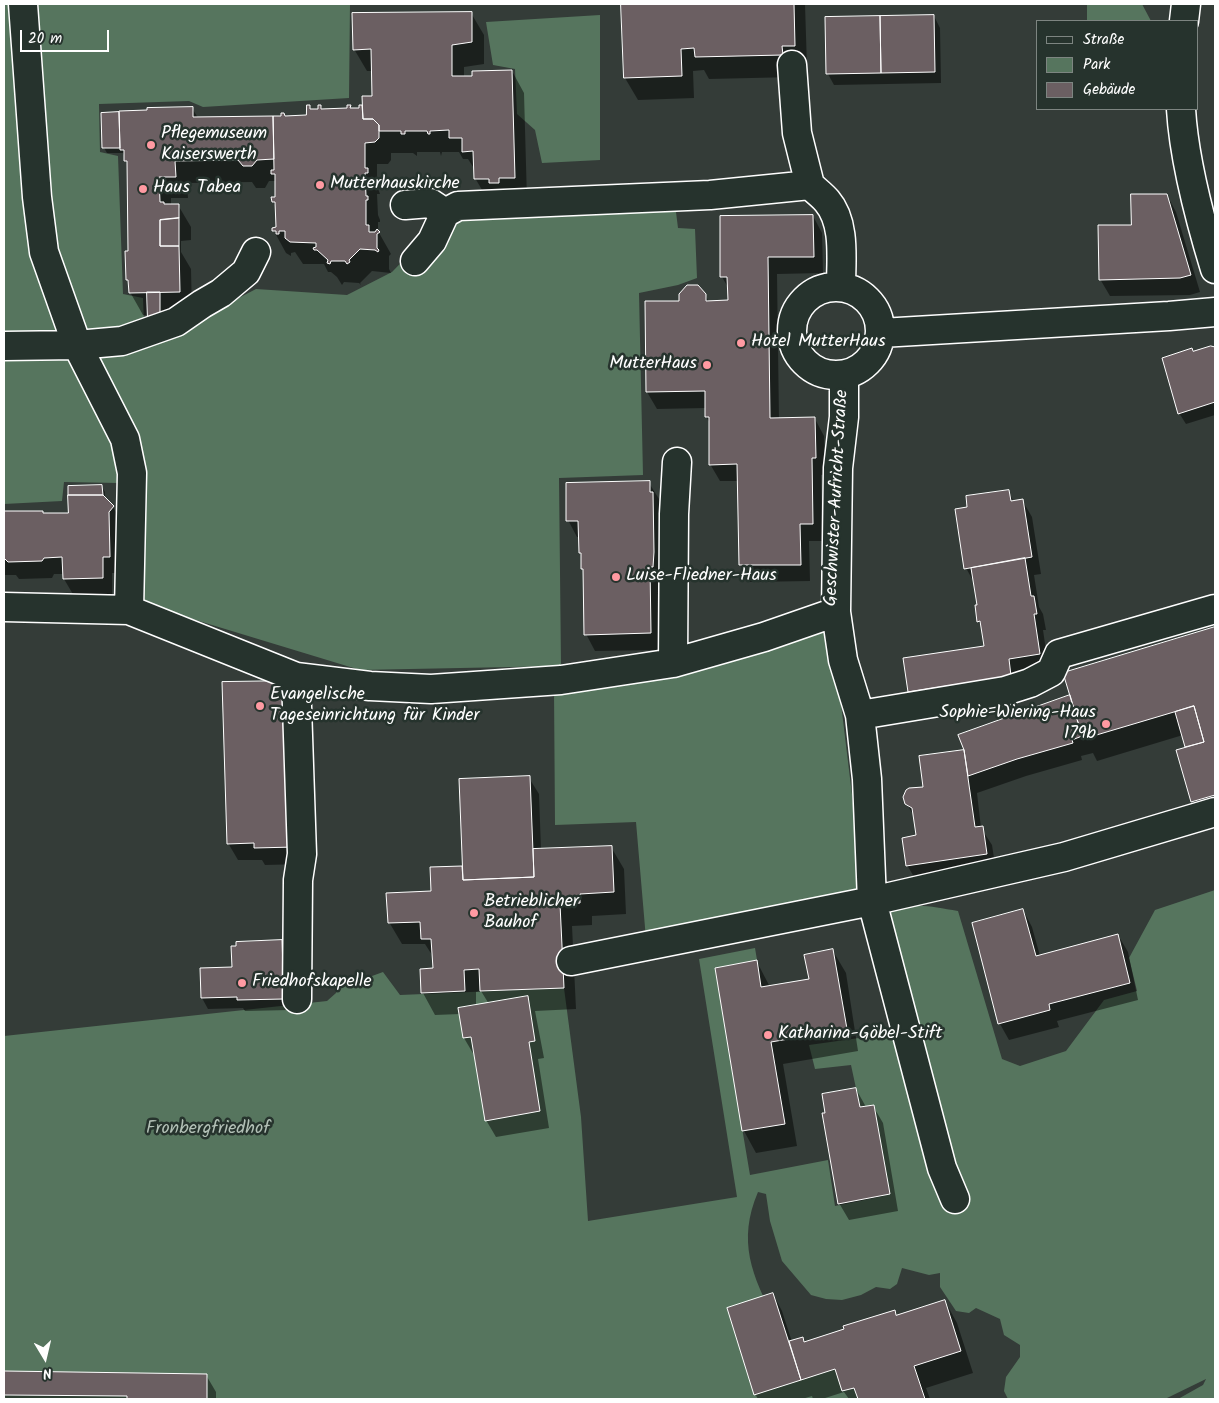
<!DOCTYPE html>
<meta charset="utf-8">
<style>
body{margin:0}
#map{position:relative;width:1219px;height:1403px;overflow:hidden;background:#343c38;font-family:Kalam,sans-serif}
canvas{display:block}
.frame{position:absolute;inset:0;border:5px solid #fff;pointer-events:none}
.legend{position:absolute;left:1036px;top:20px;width:162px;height:90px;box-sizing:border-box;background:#26332d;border:1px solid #7d8581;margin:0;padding:6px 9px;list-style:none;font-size:15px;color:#fff}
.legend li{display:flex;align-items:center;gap:10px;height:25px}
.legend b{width:25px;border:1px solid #7d8581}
.north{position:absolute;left:20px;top:1333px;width:50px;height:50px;-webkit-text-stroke:4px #26332d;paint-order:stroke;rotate:171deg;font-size:14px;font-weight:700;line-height:20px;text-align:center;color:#fff}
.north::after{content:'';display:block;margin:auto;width:18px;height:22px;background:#fff;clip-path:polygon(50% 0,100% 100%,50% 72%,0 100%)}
.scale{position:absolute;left:20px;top:30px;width:89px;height:22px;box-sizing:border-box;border:2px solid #fff;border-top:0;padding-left:6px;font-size:15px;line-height:18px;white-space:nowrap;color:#fff;-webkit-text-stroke:4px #26332d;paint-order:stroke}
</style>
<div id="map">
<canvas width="1219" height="1403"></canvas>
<div class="frame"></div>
<ul class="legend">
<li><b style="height:6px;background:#26332d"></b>Straße</li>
<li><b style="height:14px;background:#56755e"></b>Park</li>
<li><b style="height:14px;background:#6b5f62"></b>Gebäude</li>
</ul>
<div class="north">N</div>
<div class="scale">20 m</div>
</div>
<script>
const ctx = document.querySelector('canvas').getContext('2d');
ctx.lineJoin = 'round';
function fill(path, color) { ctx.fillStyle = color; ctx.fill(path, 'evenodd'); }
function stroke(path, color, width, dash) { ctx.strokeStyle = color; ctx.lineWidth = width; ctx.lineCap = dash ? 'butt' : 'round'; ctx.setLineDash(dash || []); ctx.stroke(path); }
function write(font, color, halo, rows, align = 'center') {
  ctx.font = font + ' Kalam,sans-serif'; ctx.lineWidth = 5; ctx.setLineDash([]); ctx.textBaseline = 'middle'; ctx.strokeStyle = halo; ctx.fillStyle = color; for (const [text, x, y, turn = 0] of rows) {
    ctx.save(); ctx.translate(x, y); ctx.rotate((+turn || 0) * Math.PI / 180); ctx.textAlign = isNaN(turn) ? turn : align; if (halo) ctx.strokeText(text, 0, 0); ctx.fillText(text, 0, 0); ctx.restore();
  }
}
fill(new Path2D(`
 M4,4H350L349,98L203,107L189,101L99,104L100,152L118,156L123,294L143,298L144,323L66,337L115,442L119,483L64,482L62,501L4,504Z
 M1087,4H1142L1151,21H1087Z
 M600,15V160L542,163L535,130L517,114L515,69L493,65L486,22Z
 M675,204L678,228L695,229L697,278L678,285L639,293L643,475L559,478L561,666L360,670L189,618L138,598L143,470L90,351L179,329L256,289L347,295L392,272L423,240L461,217Z
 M831,621L864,894L646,939L636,822L555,825L554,690Z
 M1215,890V1399H1178L1203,1385L1206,1379L1165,1399H1008L1004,1391L1006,1377L1020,1357V1345L1004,1335L1000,1319L976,1308L969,1313L956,1311L940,1287V1273L929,1275L902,1268L897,1284L890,1289L876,1287L861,1295L842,1300L826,1299L811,1295L782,1261L770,1221L766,1194L758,1192C737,1241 752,1276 775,1320C785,1337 786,1346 803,1355L906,1389L910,1399H4V1036L327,1001L336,993L343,976L361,980L383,972L400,995L564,988L581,1117L588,1221L737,1197L699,959L755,948L757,960L715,968L750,1175L828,1160L835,1206L884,1196L889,1189L874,1105L860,1107L851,1065L815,1069L809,1045L895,1033L886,915C911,900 930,907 958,911L1002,1059L1020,1066L1066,1051L1104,1000L1137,991L1129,958L1155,910Z`), '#56755e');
fill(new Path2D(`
 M623,4H805L807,67L794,68L795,77L709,79L704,70L693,71L694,98L638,100L625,78Z
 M471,13L484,35V64L464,67V77L512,71L524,93L527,200H488L475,178V170L468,159H463L459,152H442L441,156L440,152H417V156L413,153H391V160L388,164H377V186L380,194H377L378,215L380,220V222H378V231L391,254L389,256V269L391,273L372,271L360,283L361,285L359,283L344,282L342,285L337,277L331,272H328L324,264H303L295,252L291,253V256L286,253L274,231L277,228V208L273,202L276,198V181H269L265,188H256L252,182L187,183L188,198H171V205H178L191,227V240L181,241V252L191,269L192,314L143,315L130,292V284L127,279L129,252L128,165L123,153H107L104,148L118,114L120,117L192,108L198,118L285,117L307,116L309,106L311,110H319L321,106L323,110L348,109L350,106L352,109L360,110V106H364L373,97V71H367L354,49Z
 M934,16L940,28L941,83L834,85L828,74Z
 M1167,195L1176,212L1200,292L1190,295L1110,296L1100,279L1133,226Z
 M813,216L822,233L823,273L777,274L779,419H815L824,436L825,474L821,475L822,541H809L810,581L750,582L740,565L739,481H720L710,464V423L706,417V408L657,409L647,392L680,302L705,294L709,302H729V289L722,277L721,218Z
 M1211,347L1215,349V415L1186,424L1179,413L1193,352Z
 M649,483L659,499V506L662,510V584H659L660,650L595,651L586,634L584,572L583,569L582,557L580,553V537H577L568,520Z
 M101,486L105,492V499L113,507L123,524L119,573H112V595L74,596L64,579V574H54L52,578L19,579L16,575H4V515L69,514Z
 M1008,491L1014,502L1022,500L1032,517L1041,574L1034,575L1039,607L1043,614L1046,630H1043L1049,671L919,709L910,692L905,659L985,647L983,628L978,621L979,606L976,586L966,568L969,508Z
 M1215,628V820L1205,823L1192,801L1187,748L1183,735L1097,761L1093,753L1081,756L1082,760L1026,776L977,793L981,828L992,845L996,871L917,882L907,865L917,837L915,818L907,804L925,788L920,757L965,751L1072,701L1065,674Z
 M290,682L304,864L265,865L262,860H238L228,843Z
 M529,778L539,794L541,850L611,847L624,869L626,914L592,916V925L572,926L576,1009L535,1011L544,1058L538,1059L549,1128L496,1137L486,1120L474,1055L464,1038L460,1014L435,1015L423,993L434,969V958L425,944H402L389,922L432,892L462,867L464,871ZM481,991L489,1004L476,1006V992Z
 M1023,910L1032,927L1040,956L1118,935L1128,952L1138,1000L1057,1021L1059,1027L1009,1040L1000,1024L973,923Z
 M281,941L288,952L290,1010L245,1011L243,1008L208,1009L202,998L233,968Z
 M833,951L846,973L858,1051L783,1064L797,1146L756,1153L744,1131L757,962L770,987L810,980Z
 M856,1089L866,1107L873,1106L883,1123L898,1211L849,1220L839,1203Z
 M773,1294L782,1311L792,1342L802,1339L805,1343L846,1330L894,1311L897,1316L945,1301L957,1323L973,1373L926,1388L930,1399H849L844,1392L822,1399H813L812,1396L802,1399H758L755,1394Z
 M4,1372L206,1375L216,1392V1399H6L4,1395Z`), '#0007');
const building = new Path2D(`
 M621,4H794L795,46H782L783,55L695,57L694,48L681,49L682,76L624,78Z
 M472,12V42L452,45V76H472V71L512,70L515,178H499V183H489V179H474L473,151L462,152V138H449V130L430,131V134H428L427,131H405V134H401V131H379V125L373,119H363L362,96H372L371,49L353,50L352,13Z
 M934,15L935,72L881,73L880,16Z
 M880,16L881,73L826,74L825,17Z
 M307,105H310V109H318V105H321V109L347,108V105H351L350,108H359V105H362L363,119H373L379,125V138L375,142L365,143V168H368V173H365L366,196H368V200H366V225H369V232H375L377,229L380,232L377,234V248L379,250L378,252L375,250L360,249L349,260L350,262L347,264L345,261H331L330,264L327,263L328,260L317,250H314L313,248L316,247V243L290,242L285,238V231H279V234H276V231H272V228L276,227L275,202H272L271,197H275V174H271V170H274L273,116H281V113H284L285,116L306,115Z
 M193,107V117L273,116L274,159L257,160L252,166H243L238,160L175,161L176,177H159L160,202H164V204H179V218L160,220V246H179L180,292L129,293L128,280H126L125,251H128L127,161H124V150H120L119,111L147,110V108Z
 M119,112L120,148H102L101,113Z
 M1131,194H1167L1191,275L1180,278L1099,280L1098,225H1131Z
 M813,215L814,257H768L770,418L815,417L816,458H812L813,524H800L801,565H739L737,464L709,465V417H705V391L646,392L645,301H679V294L687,285H698L706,294V301L728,300L727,277H720V216Z
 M179,218V246H160V220Z
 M147,292H160V322H148Z
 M1211,346L1215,347V402L1178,414L1162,358L1192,348L1193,351Z
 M650,481V492H653L654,552L653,567H650L651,633L584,635L583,569H581V553H579L578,521H566V483Z
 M102,485L103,495H68V486Z
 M1009,490L1011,501L1023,499L1032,557L964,569L955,509L967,507L966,496Z
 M68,495H103L114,506L109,512L110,557H103V578L63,579L62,557L44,558L42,561L8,562L4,558V511H43V513H68Z
 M1025,558L1031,596H1034L1037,614H1034L1040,654L1009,659L1011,676L908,692L903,658L984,646L980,621L977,622L975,605H977L971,568Z
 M1215,627V795L1191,802L1176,750L1204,742L1194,706L1083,739L1063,673Z
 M291,681L295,847L254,848V843L227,844L222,682Z
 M1070,695L1082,736L1072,740L1073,743L1017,759L968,776L964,750L958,735Z
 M1194,706L1204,742L1185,747L1175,712Z
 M964,750L975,827L983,826L987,854L906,866L902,838L916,835L912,808L905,804L903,797L906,790L909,788L923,787L919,756Z
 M530,776L534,877L463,880L459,779Z
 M612,846L614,892L580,894V903L560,904L564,988L480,991L479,969L464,970L465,991L421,993L420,969L433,968L431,939H421L420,922L388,923L386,893L431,891L430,867L462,866L463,880L534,877L533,849Z
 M1023,909L1036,956L1118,934L1130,983L1049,1004L1050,1010L998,1024L972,923Z
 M282,940L284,999L237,1000V997L201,998L200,968L232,967L231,946H236V942Z
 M833,949L847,1029L771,1042L785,1124L742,1131L715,968L757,960L761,987L809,979L804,955Z
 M528,996L535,1041L529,1042L540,1111L485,1121L471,1037L463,1038L458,1008Z
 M856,1088L860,1107L874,1105L890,1194L838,1204L822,1113H825L822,1094Z
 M773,1293L801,1380L754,1395L727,1308Z
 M945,1300L961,1351L914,1366L925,1399H858L854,1388L842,1391L835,1369L801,1380L789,1341L803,1337L804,1342L844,1329L843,1326L895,1310L896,1315Z
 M4,1371L207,1374V1399H127V1396L4,1395Z`);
fill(building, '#6b5f62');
stroke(building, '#fff', 1);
const minor = new Path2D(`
 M23,4L37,197L44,252L77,345L125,439L132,473L129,610
 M1184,21L1186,4
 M792,65L797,133L810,185
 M1181,109C1184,160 1200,220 1215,269
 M405,205L430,203L445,213
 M415,261L432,241L445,213L458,206L710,195L810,185C816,191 822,195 827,201C846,223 841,260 841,287
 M792 331a44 44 0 1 1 88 0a44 44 0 1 1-88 0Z
 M881,333L1169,316L1215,312
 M4,346L77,345L122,341L176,322L202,304L221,293L246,272L256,252
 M4,607L129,610L296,677L370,686L431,689L561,680L673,663L764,637L836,612L838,468L844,417V375
 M836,612L843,660L860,715L867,779L872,901L1064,857L1215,812
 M673,663L674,514L677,462
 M296,677L302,854L298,880L297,999
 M860,715L1005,691L1030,683L1051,672L1059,654L1215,609
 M571,961L872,901L942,1168L955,1199`);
stroke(minor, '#fff', 31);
stroke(minor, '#26332d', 28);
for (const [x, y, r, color] of [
 [151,145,5,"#ff9aa2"],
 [320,185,5,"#ff9aa2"],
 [143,189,5,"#ff9aa2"],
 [741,343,5,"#ff9aa2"],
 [707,365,5,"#ff9aa2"],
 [616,577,5,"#ff9aa2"],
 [260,706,5,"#ff9aa2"],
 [1106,724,5,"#ff9aa2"],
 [474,913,5,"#ff9aa2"],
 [242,983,5,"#ff9aa2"],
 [768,1035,5,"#ff9aa2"]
]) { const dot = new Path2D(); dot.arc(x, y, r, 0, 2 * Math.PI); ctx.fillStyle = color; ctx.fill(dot); stroke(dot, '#26332d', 2); }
write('18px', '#fff', '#26332d', [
 ["Pflegemuseum",161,135],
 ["Kaiserswerth",161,156],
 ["Mutterhauskirche",330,185],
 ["Haus Tabea",153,189],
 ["Hotel MutterHaus",751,343],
 ["MutterHaus",697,365,"right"],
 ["Luise-Fliedner-Haus",626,577],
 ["Evangelische",270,696],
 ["Tageseinrichtung für Kinder",270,717],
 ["Sophie-Wiering-Haus",1096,714,"right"],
 ["179b",1096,735,"right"],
 ["Betrieblicher",484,903],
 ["Bauhof",484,924],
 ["Friedhofskapelle",252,983],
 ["Katharina-Göbel-Stift",778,1035]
], 'left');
write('18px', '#fff', '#26332d', [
 ["Geschwister-Aufricht-Straße",838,498,-87]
]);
write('18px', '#b3c1b7', '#26332d', [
 ["Fronbergfriedhof",208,1130]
]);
</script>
